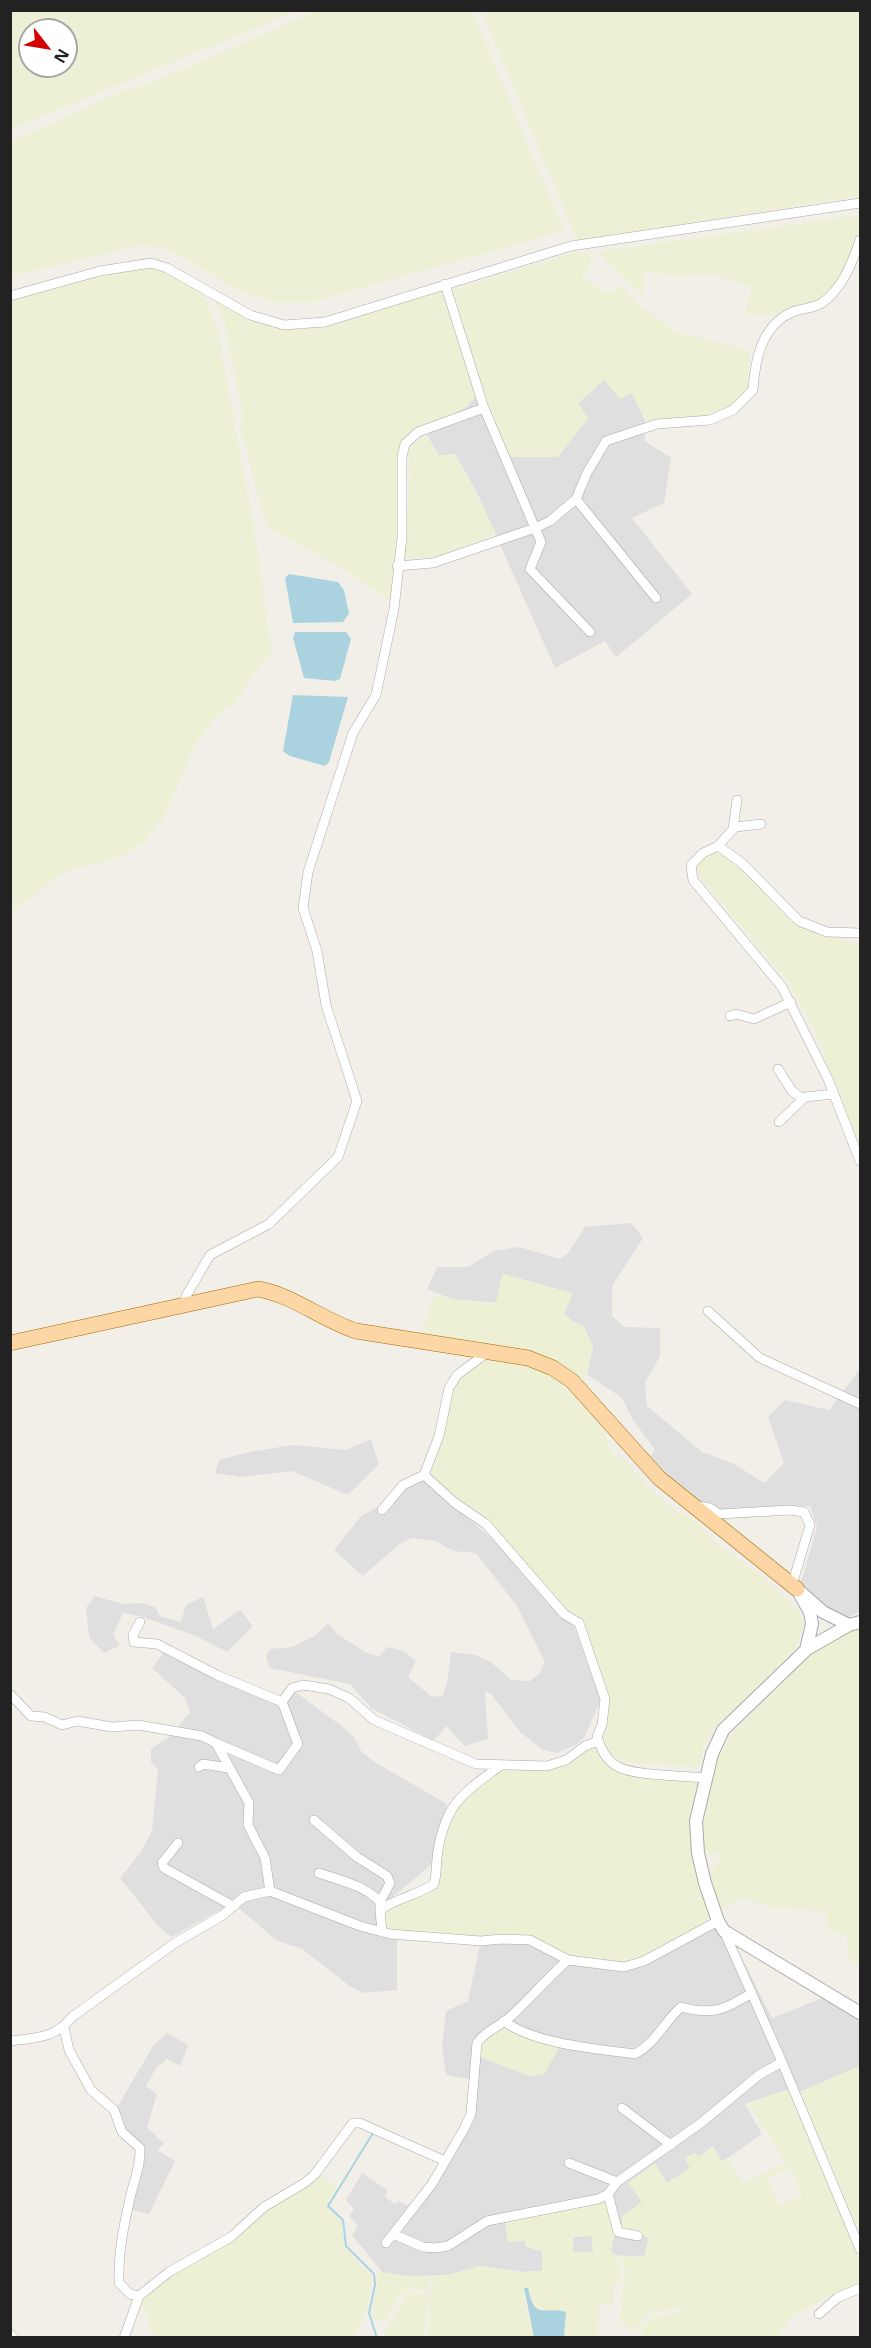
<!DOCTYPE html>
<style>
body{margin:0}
#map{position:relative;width:871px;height:2348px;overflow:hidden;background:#f2efe9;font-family:"Open Sans",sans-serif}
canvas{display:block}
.frame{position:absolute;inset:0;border:12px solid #222;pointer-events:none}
.north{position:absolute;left:18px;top:18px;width:60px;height:60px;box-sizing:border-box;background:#fff;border:2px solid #a7a7a7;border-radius:50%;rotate:121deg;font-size:16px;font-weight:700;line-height:24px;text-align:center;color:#222}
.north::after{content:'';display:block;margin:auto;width:21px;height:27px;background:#d40000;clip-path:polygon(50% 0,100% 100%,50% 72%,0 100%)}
</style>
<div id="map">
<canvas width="871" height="2348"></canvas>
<div class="frame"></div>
<div class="north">N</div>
</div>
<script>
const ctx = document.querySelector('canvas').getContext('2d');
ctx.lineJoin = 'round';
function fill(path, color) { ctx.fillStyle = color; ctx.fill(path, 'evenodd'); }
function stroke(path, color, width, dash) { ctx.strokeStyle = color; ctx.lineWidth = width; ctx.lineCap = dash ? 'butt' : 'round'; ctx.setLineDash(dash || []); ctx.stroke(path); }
fill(new Path2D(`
 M479,380L494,422L588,419L578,403L604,380L632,393L645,420V441L671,458L664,503L632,518L692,594L616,657L605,641L555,668L476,491L455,454L439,456L424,430Z
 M631,1223L643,1238L612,1286V1316L624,1327L660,1328V1356L645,1383L647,1406L702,1452L734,1464L764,1483L784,1463L768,1417L785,1400L829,1410L860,1369V1612L849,1617L825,1608L801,1582L817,1527L810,1506L762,1507L715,1512L661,1483L648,1459L655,1450L633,1420L622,1398L587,1374L593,1346L584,1327L572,1321L564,1313L572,1293L503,1274L496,1303L452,1299L427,1289L437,1267H468L494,1251L519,1247L560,1259L568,1253L585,1227Z
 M371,1439L379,1464L348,1495L292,1471L240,1477L215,1473L219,1460L249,1452L292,1445L346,1450Z
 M424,1477L506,1552L560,1616L574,1626L601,1700L584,1738L577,1744L557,1753L543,1750L520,1732L491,1694L485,1691L488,1739L465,1746L446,1726L434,1741L371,1708L350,1684L270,1668L266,1657L270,1649L292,1647L316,1635L328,1623L337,1634L365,1652L379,1657L387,1647L402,1650L416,1661L408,1677L431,1696L442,1697L447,1682L451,1652L475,1655L491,1662L511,1680L530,1681L540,1673L545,1662L517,1606L476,1553L453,1551L436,1541L412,1538L398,1545L363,1576L334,1550L361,1516L380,1506L405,1481Z
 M95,1596L123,1604L142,1603L155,1607L160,1616L181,1622L186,1605L203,1597L213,1629L240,1610L253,1626L227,1652L196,1636L140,1616L123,1613L113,1635L120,1645L104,1653L89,1637L86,1608Z
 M168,1647L283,1702L294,1691L343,1727L354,1737L361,1751L376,1763L447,1804L434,1862L389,1900L383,1913V1936L397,1940V1990L363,1993L351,1987L302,1949L276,1940L233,1903L171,1937L159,1927L120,1878L141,1852L152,1831L158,1769L151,1762V1749L170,1736L190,1712L185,1698L152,1668Z
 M712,1928L733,1940L772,2018L825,1997L860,2019V2066L800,2092L793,2088L745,2104L762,2134L722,2162L713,2146L699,2157L685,2158L690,2168L667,2183H629L642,2202L622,2217L649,2237L644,2257L614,2255L611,2250L616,2229L525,2241L526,2247L542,2250L543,2271L522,2272L480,2266L448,2275L406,2276L382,2272L352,2235L358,2226L349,2216L354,2209L346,2200L362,2173L387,2190L385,2197L395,2204L398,2201L410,2206L445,2157L462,2126L470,2103L472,2080L446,2075L442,2046L446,2011L468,2001L480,1945L524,1939L544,1948Z
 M167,2033L188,2045L180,2066L167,2059L156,2068L146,2086L157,2094L147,2127L164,2144L157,2150L175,2161L149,2214L127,2209L139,2150L113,2114L153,2046Z
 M592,2236L593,2252H573V2237Z`), '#e0dfdf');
fill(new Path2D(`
 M11,10H297V11L11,129ZM30,30H66V66H30Z
 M319,10L472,11L564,231L311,302L269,301L232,288L211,273L163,248L141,245L11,276V142L122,91L146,85Z
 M482,11H860V196L577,241Z
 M860,215V232L848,266L824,300L770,316L746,314L752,287L711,274L680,276L645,271L643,295L596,252Z
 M587,252L593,259L582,276L608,294L620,285L640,305L676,332L749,350L748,388L727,410L699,418L645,420L632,393L620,399L604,380L578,403L588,419L558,457H509L470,357L454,290L572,253Z
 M144,265L170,272L203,293L216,323L254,528L272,652L254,674L237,700L214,720L196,742L163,819L143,843L123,856L64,872L11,913V298L98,273Z
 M443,289L476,396L464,409L435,423L418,427L404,440L397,454L398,535L390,601L345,570L267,527L241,432L242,413L224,322L214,300L248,319L279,327L302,329L327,326Z
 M422,435L429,438L439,456L455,454L496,533L441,556L404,559L410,476L408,451Z
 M719,853L752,878L788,919L827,936L860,944V1146L814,1029L788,982L699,876L697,862L705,855Z
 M503,1274L573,1294L564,1313L572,1321L584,1327L593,1347L587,1374L579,1380L571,1375L420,1335L434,1298L440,1295L452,1299L496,1303Z
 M491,1357L520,1360L552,1375L603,1427L611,1451L627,1462L647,1486L669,1506L700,1524L709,1537L764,1578L800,1613L803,1625L796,1649L711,1732L704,1744L700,1767L622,1762L610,1753L601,1740L609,1716L610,1704L603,1678L572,1616L493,1527L455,1501L427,1476L453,1385L465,1373Z
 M860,1628V1967L849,1959L847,1935L827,1930L826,1911L774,1908L743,1898L721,1908L712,1893L711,1876L722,1852L703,1855L701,1824L711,1770L736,1728L822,1643L841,1632Z
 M593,1746L612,1768L623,1773L696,1779L701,1784L694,1814L710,1914L706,1923L642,1959L627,1964L569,1957L529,1936L475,1939L398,1932L386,1928V1912L389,1908L425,1895L434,1889L450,1818L470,1791L505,1768H550Z
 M506,2026L561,2045L544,2074L529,2076L480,2057L482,2041Z
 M860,2066V2233L800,2092Z
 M789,2089L860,2262V2282L793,2315L777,2337H641L643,2323H651L650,2317L681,2313L684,2301L681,2308L651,2312L642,2319L635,2334L619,2320L626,2271L619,2256L644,2257L649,2238L622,2228V2217L642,2202L628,2183L655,2163L667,2183L690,2168L685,2158L695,2153L699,2157L713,2146L721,2162L727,2158L744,2183L786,2163L748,2103ZM790,2168L802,2196L779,2206L768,2179Z
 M317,2174L337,2185L326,2205L341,2221L345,2247L372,2279L371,2294L361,2326L351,2337H158L149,2330V2313L139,2304L145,2294Z
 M605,2198L616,2229L611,2250L621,2265L620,2282L613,2287V2305L599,2304L598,2337H564L562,2333L567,2317L563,2311L541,2312L535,2308L528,2289L523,2292L534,2337L428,2338L432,2276L448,2275L480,2266L522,2272L542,2271V2251L526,2247L525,2241L508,2242L505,2221ZM592,2236L593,2252H573V2237Z
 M382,2272L406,2276H430L428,2291L410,2289L401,2294L384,2321L375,2320L372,2312L378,2273Z
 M408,2292L429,2295L424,2337H382Z`), '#eef0d5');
fill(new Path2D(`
 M289,574L338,582L344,590L349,614L343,622L293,623L285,578Z
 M295,632H346L351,639L340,679L335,681L304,678L293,638Z
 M293,695L348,697L329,762L325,766L290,756L283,751Z
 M524,2288H528C535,2321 543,2306 566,2312L564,2337H534Z`), '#aad3df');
stroke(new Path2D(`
 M373,2133L328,2206L343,2220L346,2246L374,2274L375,2285L369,2313L377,2338`), '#aad3df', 2);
const minor = new Path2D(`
 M10,296L100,271L151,263L167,268L250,315L284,325L325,322L571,246L860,203
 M576,499L550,521L535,528L541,542L530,569L590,632
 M397,566L433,563L535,528L484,408L445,284
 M656,598L576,499L587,473L606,441L657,424L710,420L733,410L753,390C755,360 761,328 790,313C800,308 813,309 822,303C843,288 852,263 860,240
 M761,824L735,827L718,846L703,853L691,865L693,880L782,987L828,1079L860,1161
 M733,829L737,800
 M718,846L742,863L799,921L827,932L860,933
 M730,1016L736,1014L754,1019L791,1002
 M778,1069L792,1091L803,1099
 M779,1122L805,1097L834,1094
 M185,1305L186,1296L210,1255L269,1224L338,1157L357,1101L326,1005L317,951L303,908L308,872L353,733L376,695L394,609L402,538V457L405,444L418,432L484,408
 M708,1311L760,1358L860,1404
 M424,1475L455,1503L486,1524L564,1614L579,1623L605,1699L602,1725L597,1737C600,1747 606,1759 615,1765C633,1777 683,1775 705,1778
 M698,1506L710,1508L719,1514L790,1510L804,1512L810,1525L792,1585
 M382,1510L403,1485L424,1475L439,1436L449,1388L457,1375L488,1352
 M140,1622L133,1635L134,1642L157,1644L217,1675L282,1702L292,1688L303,1685L329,1689L349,1698L374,1720L476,1764L547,1766L566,1760L585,1746L598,1741
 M10,1694L31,1716L45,1717L62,1725L77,1721L112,1727L138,1725L202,1736L216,1743L249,1803L248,1825L265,1858L270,1891
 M216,1743L279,1770L298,1744C292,1730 288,1716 282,1702
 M199,1767L203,1764L228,1768
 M314,1820L357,1857L387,1876L390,1883L380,1902V1910
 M178,1843L162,1863L164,1868L233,1906
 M319,1873C339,1880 366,1886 380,1902
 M382,1932L380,1910C396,1898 418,1895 434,1884C437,1873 436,1862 438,1851C446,1802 464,1793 501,1765
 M504,2021C534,2044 597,2049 635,2054C655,2044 664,2022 681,2007C713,2016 725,2009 752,1993
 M64,2028L69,2050L91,2090L114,2110L122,2132L140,2148C141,2164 135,2178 131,2194C124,2224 118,2252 119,2283L130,2294L139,2296L169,2272L231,2237L264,2207L306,2182L315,2174L353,2123H360L445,2161
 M10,2041C35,2038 56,2038 72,2017L175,1943L223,1915L244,1897L270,1891L360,1926L390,1934L481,1941L501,1939L530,1940L568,1960L624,1967L644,1961L718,1921
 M782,2062L860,2249
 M622,2108L671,2145
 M569,2163L617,2182
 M608,2194L618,2232L638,2236
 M393,2234L423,2247L436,2248L448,2246L487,2221L598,2199L608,2194L617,2182L701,2123L759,2075L782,2062L724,1931
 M386,2243L432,2184L464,2129L471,2114L477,2043C485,2031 499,2027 510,2017C530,1999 547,1978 568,1960
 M819,2314L837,2298L860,2288
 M10,2334L14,2338
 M124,2338L139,2296`);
const tertiary = new Path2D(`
 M860,1622L849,1625L823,1612L797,1589L810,1612L812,1624L806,1650L723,1730L712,1754L696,1821L698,1853L705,1883L718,1921L724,1931L860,2013
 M807,1649L849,1625`);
const primary = new Path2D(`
 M10,1343L258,1289C293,1295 322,1320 356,1331L528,1358L553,1368L572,1381L659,1478L797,1589`);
stroke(minor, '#a9a9a9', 10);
stroke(tertiary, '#a9a9a9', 14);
stroke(primary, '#a06b00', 16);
stroke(minor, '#fff', 9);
stroke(tertiary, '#fff', 12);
stroke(primary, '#fcd6a4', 15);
</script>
